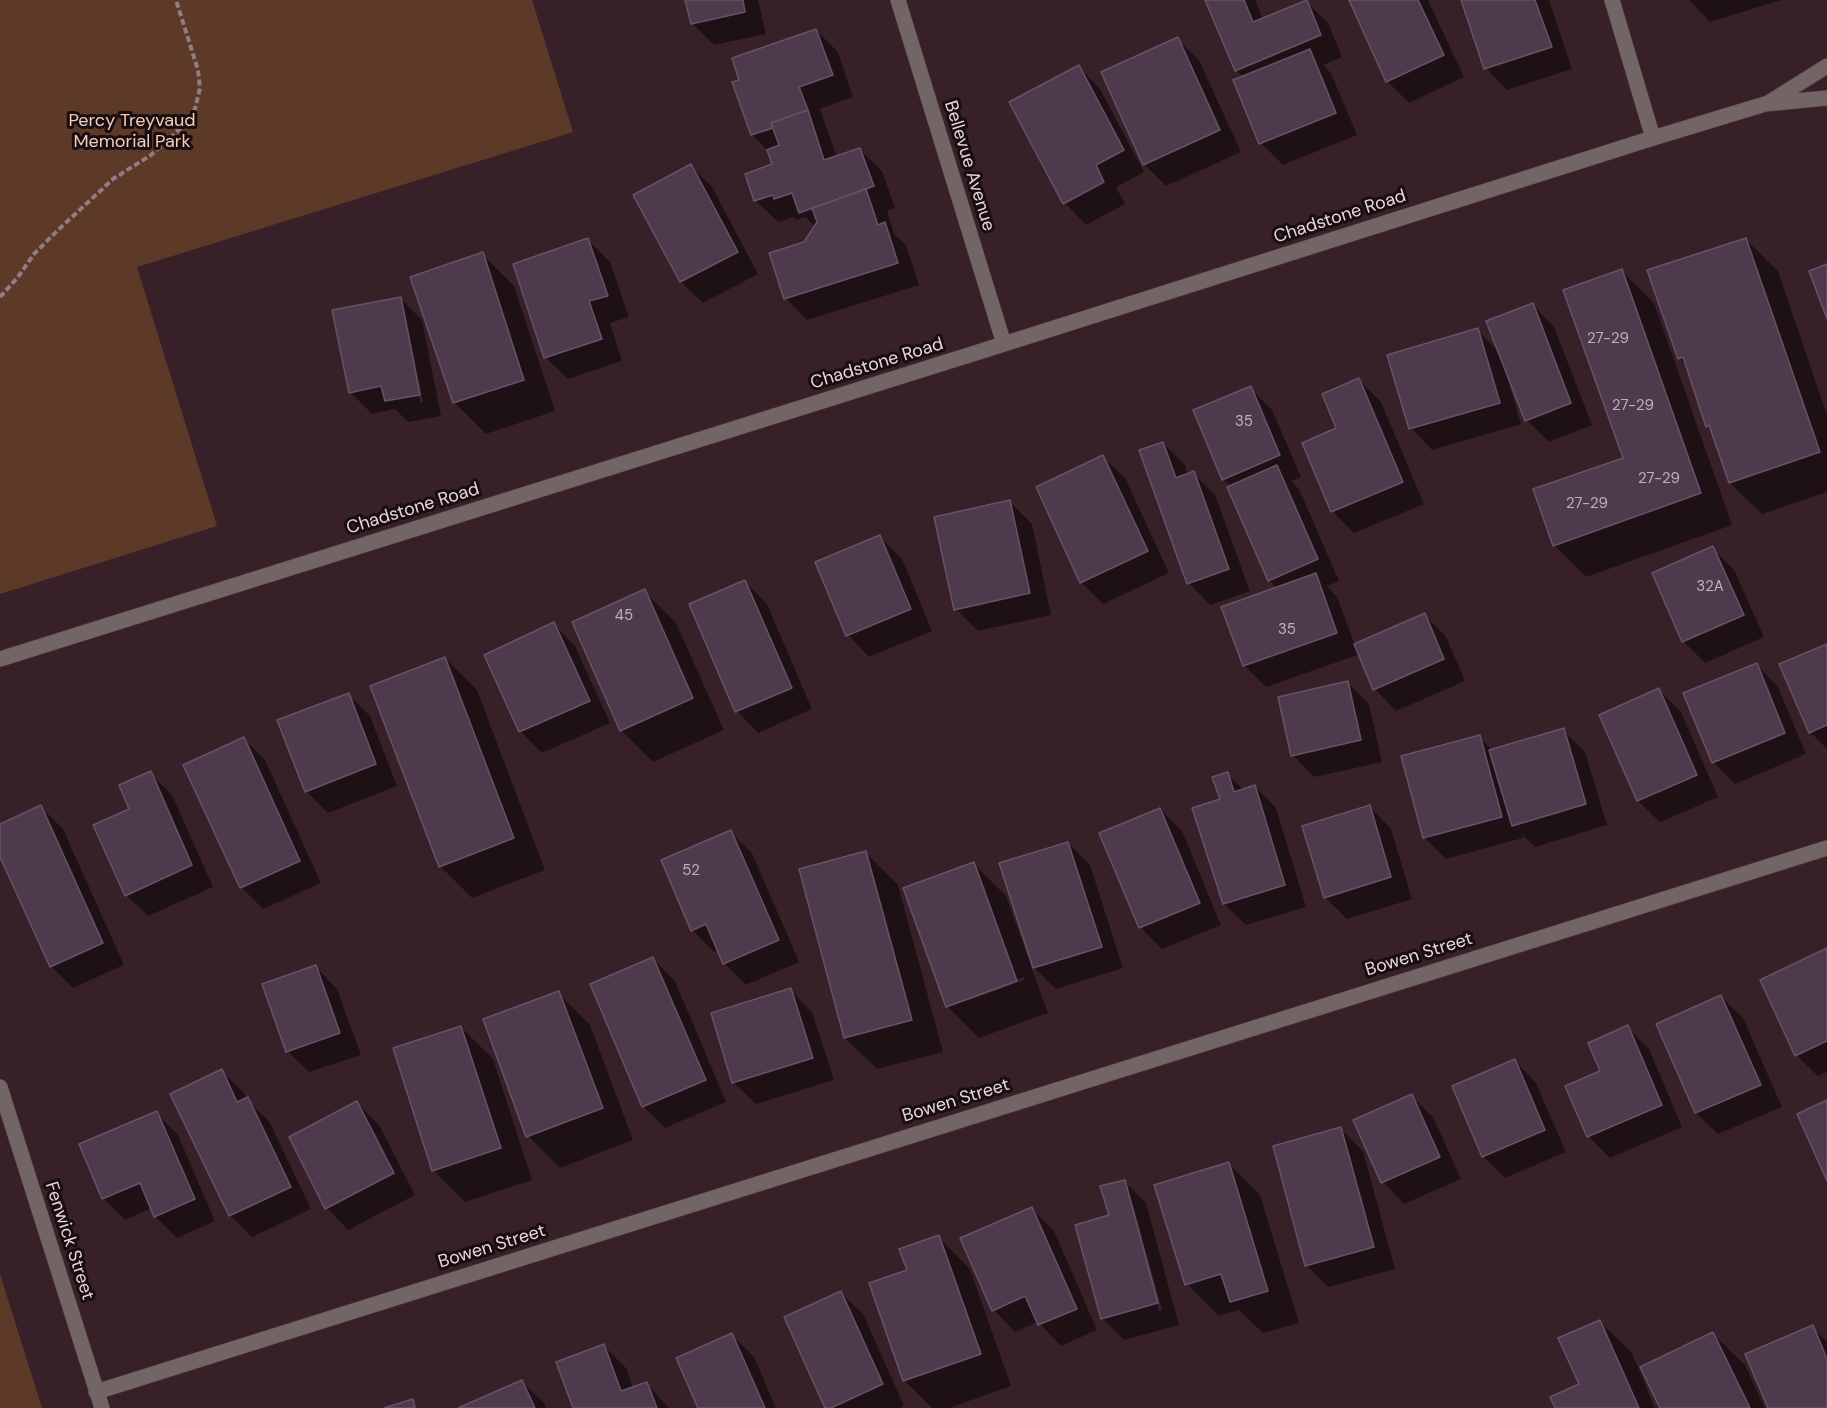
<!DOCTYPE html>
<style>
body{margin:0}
canvas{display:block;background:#382029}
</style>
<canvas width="1827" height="1408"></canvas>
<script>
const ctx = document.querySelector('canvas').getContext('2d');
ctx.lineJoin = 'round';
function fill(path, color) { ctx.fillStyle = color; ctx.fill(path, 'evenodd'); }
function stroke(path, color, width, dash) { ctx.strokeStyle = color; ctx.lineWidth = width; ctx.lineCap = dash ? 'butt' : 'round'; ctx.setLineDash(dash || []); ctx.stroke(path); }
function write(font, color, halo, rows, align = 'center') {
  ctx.font = font + ' "DM Sans",sans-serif'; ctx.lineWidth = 6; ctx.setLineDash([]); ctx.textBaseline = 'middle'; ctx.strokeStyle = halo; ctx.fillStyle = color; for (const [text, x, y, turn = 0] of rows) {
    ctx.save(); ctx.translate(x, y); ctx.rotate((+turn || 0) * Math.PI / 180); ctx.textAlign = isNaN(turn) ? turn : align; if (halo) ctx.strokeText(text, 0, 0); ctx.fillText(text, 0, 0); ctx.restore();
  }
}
fill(new Path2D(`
 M0,0H532L573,132L137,267L217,526L0,594Z
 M0,1274L42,1408H0Z`), '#5d3a27');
fill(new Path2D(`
 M687,0H758L766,34L714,45L692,23Z
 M1206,0H1255L1263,19L1306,1L1328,23L1342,57L1323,65L1331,73L1357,135L1283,165L1261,143L1235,81L1244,78L1236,70Z
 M1350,0H1428L1464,77L1409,103L1387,81Z
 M1463,0H1549L1572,69L1507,90L1486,68Z
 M1689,0H1781L1710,22Z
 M816,30L838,52L853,97L820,109L837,157L860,150L882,171L895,208L887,211L894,234L906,245L919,285L807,320L786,298L815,227L806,217L797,220L793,217L778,222L756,201L747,175L774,165L769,152L752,134Z
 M1177,39L1199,60L1241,152L1166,186L1144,164Z
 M1079,67L1100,89L1144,172L1116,187L1125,204L1086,225L1065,203Z
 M691,166L712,187L758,274L703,303L681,282L635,195Z
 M588,240L610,262L629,317L610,323L622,361L568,379L546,358L515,265Z
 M1746,240L1778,271L1827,415V492L1762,514L1730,483L1713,431L1708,426L1687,366L1679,358Z
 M482,254L514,286L555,411L486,434L454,402Z
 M1622,271L1654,303L1732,525L1586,577L1554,545L1625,459Z
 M400,298L422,320L441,416L408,422L395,409L372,414L350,392ZM404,321H407L423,402H420Z
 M1533,305L1554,327L1592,425L1549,442L1527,420L1507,369L1505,370L1521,424L1432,450L1411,428L1477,330L1500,353Z
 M1359,380L1381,402L1424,504L1354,533L1332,511L1338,429Z
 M1250,388L1272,410L1301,477L1291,481L1299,489L1339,581L1327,586L1337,597L1355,645L1425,615L1446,637L1465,681L1396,711L1375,689L1360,654L1266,687L1244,665L1277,588L1269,580L1232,487L1223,479Z
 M1163,443L1185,465L1188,475L1193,473L1215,495L1250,591L1210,605L1189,583Z
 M1103,457L1125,478L1169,573L1103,604L1081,582Z
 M1010,502L1032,524L1051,615L978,631L956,609Z
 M880,537L902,559L932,631L869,657L848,635L817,563Z
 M1712,548L1734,570L1764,637L1705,663L1683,641Z
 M745,582L767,604L812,709L758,733L737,711Z
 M644,591L676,623L724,730L653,762L621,730Z
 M554,624L575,646L610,723L542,753L521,732L486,655Z
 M1827,645V749L1810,732Z
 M445,658L477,690L545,870L472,898L440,866Z
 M1757,665L1778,687L1806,754L1735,784L1713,762Z
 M1347,682L1369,704L1382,762L1314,777L1293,755Z
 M1659,690L1681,712L1718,797L1660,822L1638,801L1601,716Z
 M348,694L370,716L397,786L328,813L306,791Z
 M1563,730L1585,752L1607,825L1535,847L1521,833L1523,838L1446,859L1424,837L1479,737L1493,751Z
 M244,739L265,760L321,883L263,909L241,887Z
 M150,773L172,795L213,887L148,916L126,895L131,809Z
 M1227,774L1244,790L1255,786L1276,808L1306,907L1246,925L1224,904L1222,800Z
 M41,807L63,829L124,965L73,988L51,966L0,853V825Z
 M1370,807L1391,829L1412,899L1347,919L1325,897Z
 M1160,809L1182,831L1221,925L1162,949L1140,927Z
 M730,832L752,853L799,962L746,985L724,963L719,950L714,952L692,930Z
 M1068,843L1090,865L1123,968L1056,989L1030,964L1048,1013L979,1038L947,1006L974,864L1006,896L1028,957H1031ZM1024,977L1025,980L963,1002V999Z
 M866,853L898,885L943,1052L877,1069L845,1038Z
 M1827,950V1072L1818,1076L1796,1055Z
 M653,959L675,981L726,1102L665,1128L643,1106Z
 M316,967L337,989L361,1055L309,1072L287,1051Z
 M791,990L812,1012L834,1080L756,1104L734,1083L713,1014Z
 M558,993L590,1025L633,1140L560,1168L528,1136Z
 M1721,997L1743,1018L1782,1107L1718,1134L1696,1113L1658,1025Z
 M461,1027L493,1059L532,1180L465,1202L433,1170Z
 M1627,1027L1649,1049L1682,1127L1610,1158L1588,1136L1602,1072Z
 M1515,1061L1536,1083L1566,1152L1505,1178L1483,1156Z
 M222,1071L244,1093L247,1100L269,1121L311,1209L252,1237L230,1215L172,1095Z
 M1411,1096L1433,1117L1461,1179L1404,1204L1383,1182L1355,1121Z
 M357,1103L379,1125L415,1195L348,1230L327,1208Z
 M156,1113L178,1135L215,1221L177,1238L155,1216L152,1208L125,1220L103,1198Z
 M1341,1129L1363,1151L1395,1269L1328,1287L1306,1265Z
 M1228,1163L1260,1195L1299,1323L1263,1333L1239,1310L1219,1316L1187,1284Z
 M1124,1181L1146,1203L1179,1325L1124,1340L1102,1318L1110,1216ZM1130,1205H1133L1162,1310L1159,1311Z
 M1032,1209L1054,1231L1097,1330L1061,1346L1038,1322L1015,1332L994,1310Z
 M938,1237L970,1269L1011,1386L949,1408H932L904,1380Z
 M841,1293L863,1314L904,1406L900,1408H827Z
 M1600,1322L1632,1353L1655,1408H1557L1581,1385Z
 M1812,1327L1827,1342V1408H1770Z
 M1713,1334L1745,1365L1765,1408H1661Z
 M732,1335L754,1357L776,1408H699Z
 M604,1346L626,1368L633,1388L646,1383L669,1408H575Z
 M522,1382L544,1403L546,1408H462Z`), '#0007');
const building = new Path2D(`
 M685,0H743L745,12L691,24Z
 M1205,0H1244L1253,22L1307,0L1321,35L1235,71Z
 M1349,0H1418L1444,55L1386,82Z
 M1461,0H1535L1552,47L1484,69Z
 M816,29L833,75L799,87L808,110L771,123L773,128L751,135L732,82L739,80L732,58Z
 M1178,37L1220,130L1143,165L1101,72Z
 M1310,49L1336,113L1259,144L1233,80Z
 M1079,65L1124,150L1096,165L1104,182L1063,204L1009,102Z
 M808,110L824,160L860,148L874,186L799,213L792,193L774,199L773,195L754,201L745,174L772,164L767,150L779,145L771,123Z
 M691,164L738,252L680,282L633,195Z
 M866,189L878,225L885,222L898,263L784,299L769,253L804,242L817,222L812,208Z
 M588,238L608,296L589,301L602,339L544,358L513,264Z
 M1746,238L1820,452L1729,483L1709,425L1706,427L1683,357L1678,359L1647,270Z
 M483,252L524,380L453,403L410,277Z
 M1827,264V319L1809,271Z
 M1622,269L1701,493L1553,546L1533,489L1623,458L1563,290Z
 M401,297L420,395L385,401L381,386L349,393L332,310Z
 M1533,303L1571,403L1525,421L1486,321Z
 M1478,328L1500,403L1409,429L1387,355Z
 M1359,378L1403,482L1331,512L1302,443L1336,428L1322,394Z
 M1251,386L1280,455L1222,480L1193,410Z
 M1163,442L1176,478L1194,471L1229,569L1187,584L1139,450Z
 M1103,455L1148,551L1080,583L1036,487Z
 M1277,465L1318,559L1268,581L1227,487Z
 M1010,500L1030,593L954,610L934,517Z
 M880,535L911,609L846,636L815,562Z
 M1713,546L1744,615L1682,642L1652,573Z
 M1316,573L1337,633L1243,666L1221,607Z
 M745,580L792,688L735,712L689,604Z
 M645,589L693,698L620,731L572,622Z
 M1425,613L1444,659L1373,690L1354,644Z
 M554,622L590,701L519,732L484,655Z
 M1827,644V725L1809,733L1779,664Z
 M445,657L514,838L439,867L370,686Z
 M1757,663L1785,733L1712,763L1683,693Z
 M1348,681L1361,740L1291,756L1278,697Z
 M1659,688L1697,775L1637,801L1599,715Z
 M349,693L376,764L305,792L277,720Z
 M1564,728L1586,804L1512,826L1489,750Z
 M1480,735L1502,817L1423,838L1401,756Z
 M244,737L300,861L240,888L183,765Z
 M151,771L192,865L125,896L93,825L129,809L119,785Z
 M1228,772L1234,792L1255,785L1285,885L1223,904L1192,808L1220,799L1212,777Z
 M41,805L103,943L50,967L0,857V824Z
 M1370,805L1391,877L1324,898L1302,826Z
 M1160,808L1200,903L1139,928L1099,833Z
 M731,830L779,940L723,964L706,924L691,931L661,860Z
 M1068,842L1102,947L1033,968L999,863Z
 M866,851L912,1020L844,1038L799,869Z
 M974,862L1017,981L946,1007L903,888Z
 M1827,948V1041L1795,1056L1760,980Z
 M653,957L706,1080L642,1107L590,984Z
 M316,965L340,1033L286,1052L262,984Z
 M791,988L813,1058L732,1083L711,1013Z
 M559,991L603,1108L526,1137L483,1019Z
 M1721,995L1761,1085L1695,1113L1656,1024Z
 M1628,1025L1662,1105L1587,1137L1565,1086L1600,1071L1588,1043Z
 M461,1026L501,1148L432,1171L393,1048Z
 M1515,1059L1545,1130L1482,1157L1452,1086Z
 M222,1069L237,1102L248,1097L291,1187L229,1216L170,1094Z
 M1412,1094L1440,1157L1381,1183L1353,1120Z
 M1827,1100V1181L1797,1114Z
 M357,1101L394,1173L325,1209L289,1137Z
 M157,1111L195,1199L154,1217L140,1183L102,1199L79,1144Z
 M1341,1127L1374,1247L1305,1266L1273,1146Z
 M1229,1162L1268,1291L1230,1302L1221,1274L1185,1285L1154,1185Z
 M1125,1180L1158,1303L1101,1319L1075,1225L1109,1215L1100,1186Z
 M1032,1207L1077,1309L1038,1325L1025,1296L992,1311L960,1238Z
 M939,1235L981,1354L903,1381L869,1283L907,1270L899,1249Z
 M841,1291L883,1384L831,1408H825L784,1317Z
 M1600,1320L1639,1408H1555L1550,1397L1579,1384L1558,1338Z
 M1813,1325L1827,1359V1408H1768L1745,1354Z
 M1713,1332L1750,1408H1660L1640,1367Z
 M732,1333L765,1408H698L676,1358Z
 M604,1344L621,1391L647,1382L657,1408H573L556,1362Z
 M522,1380L535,1408H458Z
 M413,1399L415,1408H384Z`);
fill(building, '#4e3a4d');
stroke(building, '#675266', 1.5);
const minor = new Path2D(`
 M898,0L1004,344
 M1612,0L1653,138
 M1768,103L1827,66
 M0,659L1004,344L1653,138L1765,104L1827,98
 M0,1087L102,1408
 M96,1392L1827,848`);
stroke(minor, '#543d46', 16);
stroke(new Path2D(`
 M0,297L18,277L34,254L57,231L113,179L151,155L169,139L186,123L195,109L200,88L198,70L176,0`), '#917c84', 4, [6, 3]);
stroke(minor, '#736564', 15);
write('15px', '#c2b0b9', null, [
 ["27-29",1608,339],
 ["27-29",1633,406],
 ["35",1244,422],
 ["27-29",1659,479],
 ["27-29",1587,504],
 ["32A",1710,587],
 ["45",624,616],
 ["35",1287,630],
 ["52",691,871]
]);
write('18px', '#f7ceb8', '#180d11', [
 ["Percy Treyvaud",132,121],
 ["Memorial Park",132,142]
]);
write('18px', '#e8d7dd', '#180d11', [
 ["Bellevue Avenue",969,166,73],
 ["Chadstone Road",1340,217,-18],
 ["Chadstone Road",877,364,-17],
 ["Chadstone Road",413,509,-17],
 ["Bowen Street",1419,955,-17],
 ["Bowen Street",956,1101,-17],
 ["Fenwick Street",69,1241,72],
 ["Bowen Street",492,1247,-17]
]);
</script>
